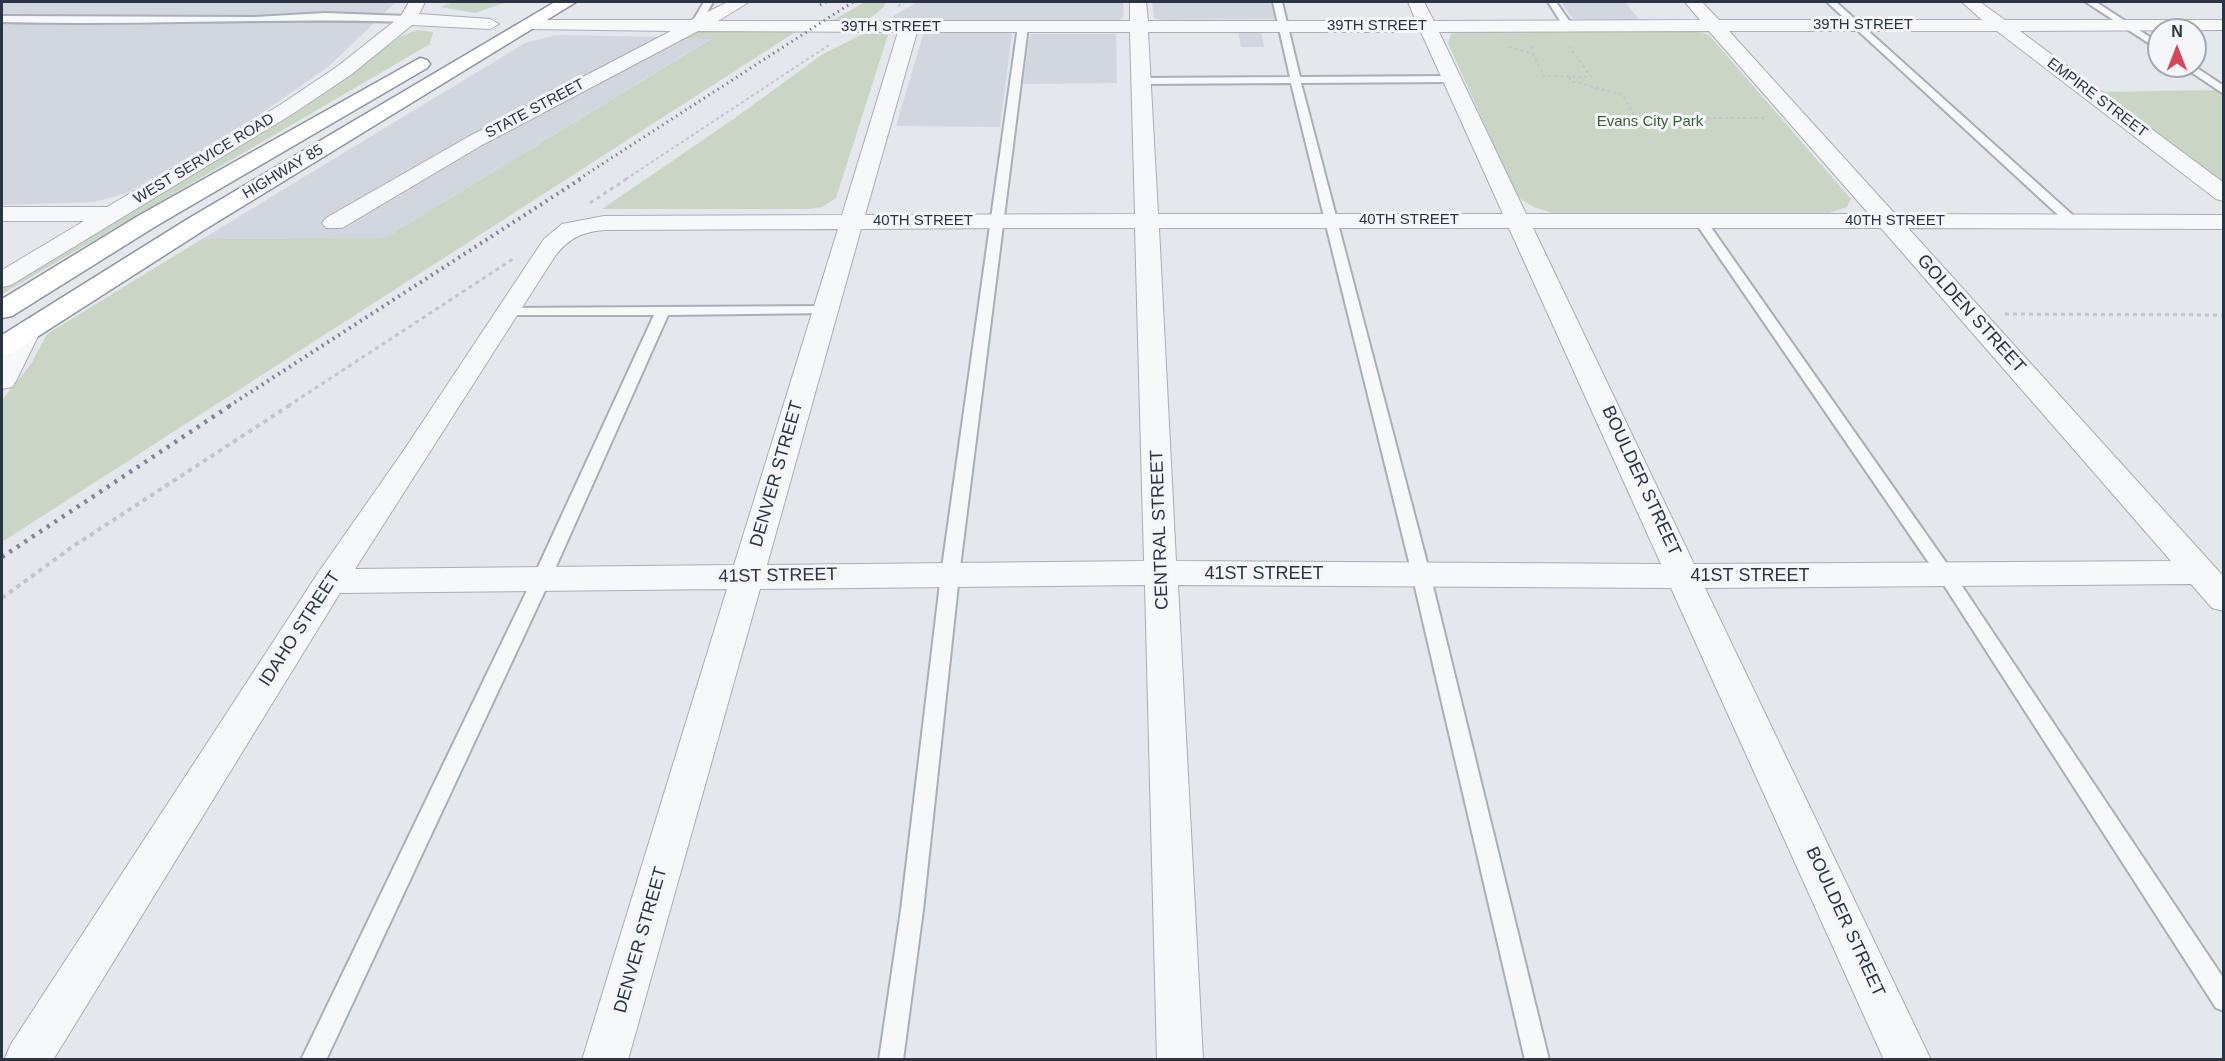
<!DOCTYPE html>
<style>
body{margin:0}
#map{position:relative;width:2225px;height:1061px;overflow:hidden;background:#e4e7ec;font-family:Arial,sans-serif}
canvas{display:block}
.frame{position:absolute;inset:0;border:3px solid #2b3445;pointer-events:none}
.north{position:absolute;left:2147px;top:18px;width:60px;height:60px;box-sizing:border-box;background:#f4f6f9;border:2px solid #a4a8b1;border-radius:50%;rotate:0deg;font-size:16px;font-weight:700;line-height:24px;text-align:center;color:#2b3445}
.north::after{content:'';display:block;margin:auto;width:21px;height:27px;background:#d1495b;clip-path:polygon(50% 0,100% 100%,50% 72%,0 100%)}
</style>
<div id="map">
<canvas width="2225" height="1061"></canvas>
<div class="frame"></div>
<div class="north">N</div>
</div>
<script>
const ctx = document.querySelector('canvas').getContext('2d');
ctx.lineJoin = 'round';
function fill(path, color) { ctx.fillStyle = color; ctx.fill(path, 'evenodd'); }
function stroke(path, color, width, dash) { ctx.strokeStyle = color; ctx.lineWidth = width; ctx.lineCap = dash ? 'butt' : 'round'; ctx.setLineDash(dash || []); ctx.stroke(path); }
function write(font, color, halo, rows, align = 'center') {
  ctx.font = font + ' Arial,sans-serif'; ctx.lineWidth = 6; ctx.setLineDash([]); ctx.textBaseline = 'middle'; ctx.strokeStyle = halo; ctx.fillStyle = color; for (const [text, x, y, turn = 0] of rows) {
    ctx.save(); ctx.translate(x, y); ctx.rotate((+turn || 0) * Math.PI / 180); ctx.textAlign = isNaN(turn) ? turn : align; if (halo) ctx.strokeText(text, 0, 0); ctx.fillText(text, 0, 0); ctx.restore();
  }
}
fill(new Path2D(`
 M2,2H396L328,67L256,117L127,193L94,202L2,205Z
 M918,2H1123L1124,15L1122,19L1114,21L883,22Z
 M1152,2H1271L1275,19L1163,20L1154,18Z
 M1561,2H1625L1639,19H1573Z
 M1238,31H1261L1264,47H1241Z
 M927,33H1012L1000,127L896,126L923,35Z
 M1030,34H1116L1117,83L1023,84Z
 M556,35L712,38L385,238L202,239L525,43Z`), '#d2d6de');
fill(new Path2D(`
 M453,2H507L475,13L440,7Z
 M865,2H887C871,24 856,23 830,22Z
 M416,30L433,32L430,44L2,294V288L302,109L400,37Z
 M1691,30L1709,35L1851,199L1847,207L1829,213H1552L1534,207L1517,197L1448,43L1451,34L1468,31Z
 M695,31H797L2,542V400L31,364L47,334L202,239L385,238L711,39L677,38Z
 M867,32L888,35L836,198L822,207L809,209H602L735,118L823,54Z
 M2215,90L2223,96V185L2102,92Z`), '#c9d6c5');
const service = new Path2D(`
 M704,2H713L699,26H693L691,24Z
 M1273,2H1282L1300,77L1453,76L1458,79L1453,82L1301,83L1430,574L1549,1060H1525L1412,574L1291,83L1142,84L1137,81L1142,78L1290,77Z
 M1548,2H1556L1572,25L1570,27H1564Z
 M1827,2H1836L2077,219V225H2069Z
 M2086,2H2096L2159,43V50Z
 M325,13L408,16L413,19L408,22C273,17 137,26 2,22V16L255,17Z
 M1023,23L1028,26L959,575L923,910L903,1060H879L901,910L941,575L1018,26Z
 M2182,66H2194L2224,86V94Z
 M1699,215L1703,216L1952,571L2224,979V1011L2216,1008L1940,579L1693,219Z
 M825,306L830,307V313L668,315L550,580L326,1060H301L532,580L654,315H507L500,311L502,308Z`);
const minor = new Path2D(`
 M409,2H425L419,14L490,19L499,24L490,29L412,25L352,74L294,113L11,285L2,287V270L84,221H2V207H107L280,105L338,66L401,16Z
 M728,2H749L718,21H1130V2H1146L1148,21H1416L1408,2H1424L1434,21L1700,20L1685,2H1702L1719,20H1982L1962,2H1980L2005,20H2224V30L2020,31L2224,183V201L2216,199L1997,31H1729L1895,214L2224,215V229L1908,228L2224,577V611L2212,608L2191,584L1705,588L1931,1060H1884L1671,588L1178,585L1203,1060H1157L1145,585L760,589L628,1060H582L727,589L340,593L53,1060H4L11,1044L318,573L404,450L544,239L562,224L604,216L842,215L898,32L698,31L482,145L342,228H326L322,223L326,218L468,137L671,31L530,29L524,28L521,24L524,20H691ZM1709,31L1869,214H1526L1439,32ZM917,32H1130L1135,214L865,215ZM1148,32H1421L1503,214H1158ZM1009,228H1135L1144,561L767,565L861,229ZM1159,228H1509L1661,564L1176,561ZM1533,228H1881L2171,561L1694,564ZM838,229L734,565L355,569L555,256C569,238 582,232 604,230Z
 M28,322L37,324L41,330L16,381L12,387L2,389V356L19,324Z`);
const trunk = new Path2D(`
 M555,2H576L204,230L12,353L2,355V335L186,220Z
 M420,58L427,60L430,64L427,68L156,226L12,316L2,318V299L138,216Z`);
stroke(service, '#a9aeb7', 4);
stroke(minor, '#a9aeb7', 2);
stroke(trunk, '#8b94a3', 3);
stroke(new Path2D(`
 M898,6L905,2
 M1532,46L1533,54
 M1509,47L1533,54L1544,76L1591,77L1570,47
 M1569,77L1571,81L1623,95L1636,119
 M1605,118H1766
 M626,179L829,45`), '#c2c5cb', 2, [3, 3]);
stroke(new Path2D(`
 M590,203L628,178
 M2005,314L2224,315
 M288,406L513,259`), '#c2c5cb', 3, [4, 4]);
stroke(new Path2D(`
 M2,598L72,547L290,405`), '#c2c5cb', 4, [4.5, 4.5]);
fill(service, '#f7f8fa');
fill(minor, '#f7f8fa');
fill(trunk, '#fff');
stroke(new Path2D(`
 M820,5L826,2
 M579,179L853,2`), '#7d8696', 3, [1.5, 4]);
stroke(new Path2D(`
 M229,406L582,178`), '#7d8696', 4, [2, 4.5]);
stroke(new Path2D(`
 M2,557L231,405`), '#7d8696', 4.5, [3, 6]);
write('15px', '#2b3445', '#f4f6f9', [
 ["39TH STREET",1863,25],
 ["39TH STREET",1377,26],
 ["39TH STREET",891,27],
 ["EMPIRE STREET",2097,98,37],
 ["STATE STREET",535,109,-28],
 ["WEST SERVICE ROAD",204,159,-31],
 ["HIGHWAY 85",283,172,-31],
 ["40TH STREET",1409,220],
 ["40TH STREET",923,221],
 ["40TH STREET",1895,221]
]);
write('15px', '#3f6138', '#f4f6f9', [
 ["Evans City Park",1650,122]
]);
write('18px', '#2b3445', '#f4f6f9', [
 ["GOLDEN STREET",1971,314,48],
 ["DENVER STREET",777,474,-74],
 ["BOULDER STREET",1641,481,65],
 ["CENTRAL STREET",1160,530,-92],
 ["41ST STREET",1264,574],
 ["41ST STREET",778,576,-1],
 ["41ST STREET",1750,576],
 ["IDAHO STREET",300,629,-57],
 ["BOULDER STREET",1845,922,65],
 ["DENVER STREET",641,940,-74]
]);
</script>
